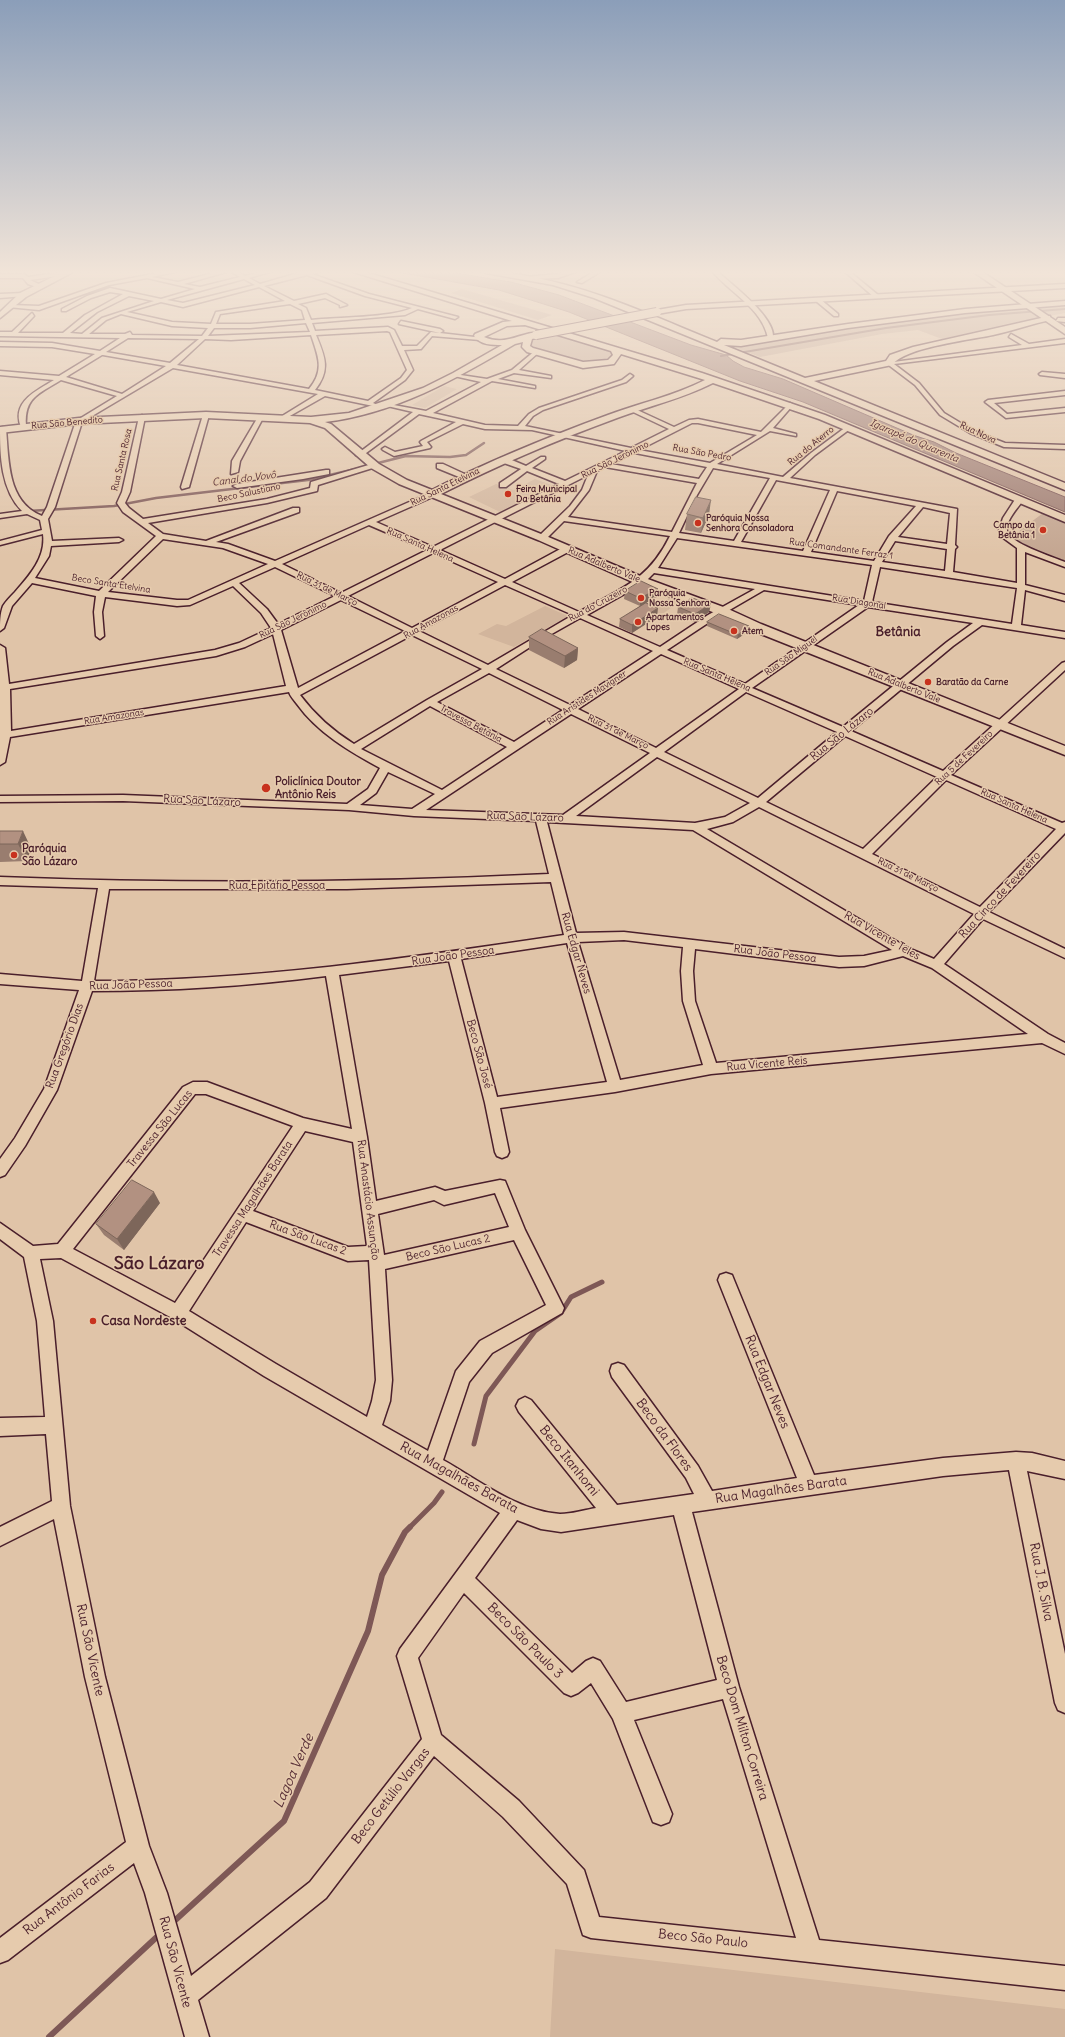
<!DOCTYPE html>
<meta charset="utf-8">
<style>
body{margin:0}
canvas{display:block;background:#e0c4a8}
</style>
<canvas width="1065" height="2037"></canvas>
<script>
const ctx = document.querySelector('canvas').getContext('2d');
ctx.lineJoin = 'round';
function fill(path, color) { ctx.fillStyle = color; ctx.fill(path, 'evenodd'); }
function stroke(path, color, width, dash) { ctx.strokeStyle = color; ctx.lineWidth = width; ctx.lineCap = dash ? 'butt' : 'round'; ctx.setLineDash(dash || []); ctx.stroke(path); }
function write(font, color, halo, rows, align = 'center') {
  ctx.font = font + ' Delius,sans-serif'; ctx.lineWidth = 3; ctx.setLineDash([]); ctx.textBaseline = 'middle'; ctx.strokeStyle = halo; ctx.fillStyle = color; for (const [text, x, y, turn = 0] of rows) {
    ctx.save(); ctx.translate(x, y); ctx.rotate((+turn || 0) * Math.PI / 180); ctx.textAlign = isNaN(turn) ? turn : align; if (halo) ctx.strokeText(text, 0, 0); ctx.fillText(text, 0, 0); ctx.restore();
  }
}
fill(new Path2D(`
 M444,386L457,389L425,408L412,405Z
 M535,479L554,486L502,513L469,497L496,484L514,490Z
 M672,596L683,600L659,616L649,611Z
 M545,606L568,616L514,647L478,634L497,624L506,626Z
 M555,1949L1065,2009V2037H550Z`), '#d2b59c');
fill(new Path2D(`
 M462,289L552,315L538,320L451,293Z
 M1065,305V313L1011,323L942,339L918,330L882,334L760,357L726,344L993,310Z
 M556,334L610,348L613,357C594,374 551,355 529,348L528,345L536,338Z
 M1043,513L1065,522V561L1010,538Z`), '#c4a691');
const water = new Path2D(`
 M392,271H442L511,282L559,295L691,345L726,355L733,361L744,367L783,379L913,435L934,442L956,453L1065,497V512L803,402L740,381L569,312L499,290Z`);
fill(water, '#a07e73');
stroke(water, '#7e5856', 1);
stroke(new Path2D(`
 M721,356L886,328L989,315L1065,309`), '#7e5856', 2);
stroke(new Path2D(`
 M374,464L406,456L450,457L466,455L484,443
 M28,511L114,506L156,498L308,480L364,467`), '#7e5856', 2.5);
stroke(new Path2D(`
 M474,1444L486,1396L535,1331L561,1313L571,1297L602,1282
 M409,1528L434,1503L442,1492`), '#7e5856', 5);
stroke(new Path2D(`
 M171,1924L284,1821L368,1631L382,1575L405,1532L410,1527
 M49,2037L160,1934`), '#7e5856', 6);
const street = new Path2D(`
 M168,271H179L152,277L178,282L221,271H236L245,276L265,271H273L249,278L260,284L305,271H320L312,274L369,294L458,317L455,319L418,309L405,315L312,323L315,331L388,327L394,330L402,346H417L431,332L483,338L480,340L432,336L421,349L404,350L413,370L405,380L373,403L378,405V407L325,396L281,421L278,419L279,418L318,394L173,368L82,422L55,507L48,519L52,541L119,538L123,540L119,542L51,546L49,556L35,578L99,591L156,536L123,512L117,503L122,492L139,417L142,415L145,417L130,492L125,503L129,508L143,519L267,499L310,488L311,482L372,464L379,466L318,485L317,491L267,503L148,523L163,534L206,541L293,508H299V512L216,542L228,544L275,561L432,492H435V496L376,522L433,547L559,484L527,471L506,487H500V483L521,469L501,462V458H507L526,466L541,457H545V459L532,468L565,481L626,451L532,430L485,429L463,424L427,442L431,447L430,448L394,456L383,450L382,449L385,447L395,452L423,446L420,442L421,441L456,422L419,414L362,456L356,455L413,412L383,405V403L426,411L481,382L454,376V374L487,379L512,370L536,350L538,351V353L519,370L551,376V378L514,373L498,379L535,386V388L492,381L433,413L485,425L518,426L529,414L539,408L622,380L630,374L633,376L626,382L543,410L533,416L525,426L631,448L669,429L631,411V409H635L674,427L689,420L698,419L761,432L790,403L793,405L773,428L796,434V436L770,431L717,464L783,477L811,453L846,427H850V429L815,455L790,478L957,509L955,545L957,547L955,549L953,572L1017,583V548L1002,537L999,530L1003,518L1016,498H1022L1023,500C1018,508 1006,520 1007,530C1008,543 1053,557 1065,562V567L1025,552V585L1065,595V601L1025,590L1021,625L1065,632V638L982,625L953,646L851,731L943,771L1062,663L1065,662V670L951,775L1062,823L1065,822V833L989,912L1065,949V958L983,919L944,964L1048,1034L1065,1043V1054L1042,1043L711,1074L615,1092L500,1108L509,1152L507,1156L502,1158L497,1156L495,1152L485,1103L449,961L339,975L367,1137L376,1201L435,1187L445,1191L500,1180L505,1181L525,1230L564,1308L562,1313L492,1353L469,1382L443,1460C479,1480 517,1511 560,1514C571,1514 585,1510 596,1508L519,1412L516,1406L519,1400L525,1397L531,1400L617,1505L694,1494L686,1478L612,1377L610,1371L612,1365L618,1363L624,1365L698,1466L712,1491L797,1478L718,1280L720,1275L726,1273L732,1275L734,1280L814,1475L943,1458L1016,1452L1032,1453L1065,1461V1479L1027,1471L1065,1654V1713L1058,1710L1055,1703L1009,1470L943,1476L692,1512L739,1687L819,1940L1065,1966V1990L591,1938L583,1935L567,1884L503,1817L434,1756L326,1898L198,2000L209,2037H185L145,1893L134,1863L8,1960L0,1963V1938L126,1842L85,1677L54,1519L0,1546V1527L52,1501L46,1434L0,1436V1418L45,1417L37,1321L24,1257L0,1239V1223L33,1246L58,1244L183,1087L193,1082H207L303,1118L352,1129L326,976C249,986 170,991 92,991L57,1090L25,1146L5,1175L0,1177V1159L15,1138L44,1089L79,990L0,984V974L82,981L98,888L0,885V877C183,884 366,883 549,874L536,821L414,816L349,810L123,801L0,802V796L123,795L347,804L368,789L380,768C349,751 318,733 297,704C294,700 290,696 289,692L10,737L5,762L0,765V645L5,648L9,684L215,650L239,643L271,628L261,613L233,586L190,605L177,606L105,597L102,612L104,636L100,639L96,636L94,612L96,596L32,583L12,606L4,628L0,631C0,622 0,614 3,606C6,601 11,596 15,592C30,575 46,557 43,534L0,545V541L42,530L40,520L27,514L0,518V514L22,511C1,490 0,456 0,428L3,427L6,429C9,461 7,502 42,516L47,507L76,421L117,396L61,380C39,394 24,397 26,426L21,427C11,402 36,391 54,380L0,375V371L59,376L95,354L52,347L0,346V342L52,343L100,351L120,338L0,336V332H12L32,313L34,316L18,333H63L85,315L123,294L110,292L91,298L66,311H62V309L87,296L110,288L161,299L195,289L147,278L109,285L39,310L8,307L11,305L39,306L106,283ZM230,271L240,277L200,287L184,284ZM307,275L365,296L412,308C390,318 337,317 311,320L306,308L298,304L325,298L340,305V307L347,305L326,294L294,301L264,286ZM244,279L255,285L183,303L167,300ZM259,287L285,301L216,312L211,324L172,322L127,312L161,302L183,307ZM129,296L154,301L102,318L82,334L70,333L97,312ZM290,304L302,310L305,320L250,324H216L220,314ZM121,314L172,326L208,328L202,336L132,335L130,332L125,334H89L106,320ZM306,323L310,332L208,336L214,328H250ZM387,331L390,332L407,370L401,378L368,401L315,390C331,370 325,357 316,335ZM311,335C318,356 325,370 309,389L177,365L205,339L231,340ZM128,338L199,339L170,363L106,352ZM102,355H103L166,366L122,394L66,377ZM692,423H698L757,435L710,463L639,450ZM633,453H635L707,467L699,479L611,464ZM605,467L697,483L672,532L568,517L589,490L597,471ZM713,468L770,478L734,541L679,533L697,495ZM588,475L582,490L570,506L539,536V540H545L564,521L670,536C648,581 620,589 579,612L512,582L570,551V547H564L505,579L440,550ZM776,480L830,490L803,551L741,542ZM837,491L916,506L889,536L874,561L811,552ZM923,507L950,513L947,544L898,537ZM369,525L427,550L341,593L282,564ZM677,538L872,565L864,601L658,568ZM163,539L223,548L268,564L188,600H177L108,592ZM895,541L947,549L945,571L882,562ZM433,553L498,582L412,628L348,596ZM275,567L335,596L278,624L267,609L239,583ZM880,567L1017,588L1012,624L872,602ZM654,573L755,589L708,615L660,647L587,615L644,583ZM505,585L573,615L488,665L419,631ZM764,590L859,605L745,684L667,650L714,619ZM341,600L405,631L298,688L281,630ZM868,607L973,623L947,642L843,727L752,688ZM580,618L653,651L570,705L496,669L541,640ZM273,634L286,686L11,731L10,689L216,656L245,647ZM412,635L482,669L427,700L354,744C333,731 315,715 300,695ZM661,654L739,689L656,748L578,709ZM489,673L563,710L514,742L437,702ZM746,692L837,732L758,798L664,752ZM430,706L507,747L442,790L361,749ZM571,714L650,753L563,815L426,810ZM845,736L937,777L863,849L766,802ZM657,757L750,803L725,817L695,823L576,816ZM388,772L435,794L412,809L360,805L376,793ZM946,780L1056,829L980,907L872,854ZM759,807L974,914L934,959L908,948L707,829L733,822ZM547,822L693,830L892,950L864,956L839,957L624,932L576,933ZM551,882L564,935C409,958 252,981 94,981L109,889H347ZM624,940L683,947L681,971L683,1001L703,1065L620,1080L578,942ZM567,943L607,1082L497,1097L461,959ZM695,949L839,967L864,966L903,956L932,968L1028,1034L716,1063L695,1001L693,971ZM195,1094H206L293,1126L175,1303L73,1249ZM305,1131L353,1142L367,1246L348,1247L253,1211ZM495,1193L509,1227L384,1255L378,1214L434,1200L444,1205ZM246,1222L348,1261L369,1260L376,1380L372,1401L367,1417L276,1364L189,1311ZM514,1240L546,1305L480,1341L456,1371L428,1451L382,1425L390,1401L392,1380L385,1269ZM61,1258L172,1318L264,1376L500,1513L400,1649L397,1656L422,1739L310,1882L191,1976L167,1893L149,1846L105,1677L70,1506L53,1321L40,1259ZM674,1515L717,1680L626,1702L600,1661L593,1658L586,1661L572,1673L475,1578L517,1520L541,1529L561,1532ZM464,1593L564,1693L571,1696L578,1693L591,1683L613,1719L653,1822L661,1825L669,1822L672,1814L634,1720L723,1699L796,1938L599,1917L584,1870L519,1801L441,1735L418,1658Z
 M570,271H578L558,278L528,279L525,277L558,274Z
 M595,271L600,272L582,283L577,282Z
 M712,271H717C731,284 777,318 773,339L768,338C762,308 730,293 712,271Z
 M844,271H849L878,295V297H874Z
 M63,272L65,275L30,280L41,285L39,288L28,284L23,278H0V274H24L28,277Z
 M23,293L25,296L0,298V294Z
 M816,299H820L838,314V316H834L816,301Z
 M1058,318H1065V322L1056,321Z
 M401,321L440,329L443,331L440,333L399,324Z
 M1011,334L1029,344L1065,339V343L894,364L919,383L944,413L974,431L1005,443L1065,445V449L1004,447L970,433L940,415L915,385L886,363L1022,345L1009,337Z
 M1042,372L1065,374V378L1040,375L1039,374Z
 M1065,391V395L994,403L1007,414L1065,408V412L1006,418L985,402L988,400Z
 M206,413L209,415L189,487L182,489L181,487L203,415Z
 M258,417L263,418L240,461L238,472L231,474L232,461Z
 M437,464H443L471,477L464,479L437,468Z
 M326,470H329V474L303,479L237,488L233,486L237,484Z`);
const secondary = new Path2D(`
 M65,271H75L26,297L0,318V312L20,293Z
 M350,271H362L702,373L825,415L1065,515V522L819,419L713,383C682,399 649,406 617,418C557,440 498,465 441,494L546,536L645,578L726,608L761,624L1065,746V755L751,630L718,614L637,584L538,540L399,484L371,468L325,428L310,423L206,418L79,424L0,433V427L79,418L206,412L311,417L349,413L423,388L453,373L502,345C491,345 481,345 474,336L475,334L503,322L512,321ZM525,325L611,351L613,355L608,360L583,362L533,348L530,346L532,339L539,337V333C524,330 507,347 484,337L507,326ZM523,342L522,347L527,352L583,368L614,364L621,354L705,380C674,396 640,403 608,415C548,437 489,461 432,490L407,480L379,464L331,424L325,422C394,414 456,379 515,344Z
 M482,271C498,271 512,273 527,276C594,288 655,317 717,342L721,339L741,340L848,324L965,309L1065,301V305L965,313L848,328L741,346L724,345L805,378L886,361L890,355L913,347L1050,316V320C1031,324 1012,331 993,335C970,340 905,347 892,365L814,381L1065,483V490L594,298L553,285L486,273Z
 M1065,284V288L686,309L657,314L653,312L657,310L686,305Z`);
const primary = new Path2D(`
 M972,271H981L1065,327V334Z`);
stroke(street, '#4a1f2b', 3);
stroke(secondary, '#4a1f2b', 3);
stroke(primary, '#4a1f2b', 3);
fill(street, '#e6cbad');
fill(secondary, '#e6cbad');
fill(primary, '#e6cbad');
const secondaryBridge = new Path2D(`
 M536,335L657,312`);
stroke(secondaryBridge, '#4a1f2b', 10, []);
stroke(secondaryBridge, '#e6cbad', 8);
fill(new Path2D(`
 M687,514L709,515L701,533L685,530Z
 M658,589L657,597L646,603L657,617L632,633L619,627L620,619L640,606L624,599L625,591Z
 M711,604L709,612L694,622L677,615L678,607Z
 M707,622L749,631L737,639L707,626Z
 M529,637L578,648L577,660L564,668L529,650Z
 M0,831L31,848L27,861L0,862Z
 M160,1203L124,1250L104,1235L96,1224Z`), '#997d6f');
fill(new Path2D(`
 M711,500L709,515L701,533L703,518Z
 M658,589L657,597L640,606V598Z
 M711,604L709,612L694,622L695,614Z
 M658,608L657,617L632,633V625Z
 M749,626V631L737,639L738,635Z
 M578,648L577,660L564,668L565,656Z
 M23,831L31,848L27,861L18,844Z
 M154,1192L160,1203L124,1250L117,1239Z`), '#7d665a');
const building = new Path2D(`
 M696,497L711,500L703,518L687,514Z
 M641,581L658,589L640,598L625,591Z
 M692,598L711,604L695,614L678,607Z
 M646,603L658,608L632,625L620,619Z
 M719,614L749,626L738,635L707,622Z
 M542,629L578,648L565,656L529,637Z
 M0,831H23L18,844H0Z
 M132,1180L154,1192L117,1239L96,1224Z`);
fill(building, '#b29181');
stroke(building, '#7d665a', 1);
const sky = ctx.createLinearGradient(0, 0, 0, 556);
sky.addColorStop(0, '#8b9eb9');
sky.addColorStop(0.49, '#f1e4d8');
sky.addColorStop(1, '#f1e4d800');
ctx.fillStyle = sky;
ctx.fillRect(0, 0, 1065, 556);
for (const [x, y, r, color] of [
 [508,494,4,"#c8321e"],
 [698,523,4,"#c8321e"],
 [1043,530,4,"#c8321e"],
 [641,598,4,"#c8321e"],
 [638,622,4,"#c8321e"],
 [734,631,4,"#c8321e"],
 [928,682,4,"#c8321e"],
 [266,788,5,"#c8321e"],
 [14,855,4,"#c8321e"],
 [93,1321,4,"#c8321e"]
]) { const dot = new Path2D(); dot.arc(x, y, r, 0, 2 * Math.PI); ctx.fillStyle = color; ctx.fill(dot); stroke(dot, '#e6cbad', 1.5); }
write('9px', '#4a1f2b', '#e6cbad', [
 ["Rua São Benedito",67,423,-5],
 ["Rua Nova",978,433,25],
 ["Rua do Aterro",811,446,-39],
 ["Rua São Pedro",702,453,10],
 ["Rua Santa Rosa",122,460,-77],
 ["Rua São Jerônimo",615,460,-26],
 ["Rua Santa Etelvina",445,487,-26],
 ["Beco Salustiano",249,493,-12],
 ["Rua Santa Helena",420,545,24],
 ["Rua Comandante Ferraz 1",841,549,8],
 ["Rua Adalberto Vale",604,565,23],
 ["Beco Santa Etelvina",111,584,9],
 ["Rua 31 de Março",327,589,26],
 ["Rua Diagonal",859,602,9],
 ["Rua do Cruzeiro",598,604,-28],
 ["Rua São Jerônimo",293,620,-26],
 ["Rua Amazonas",431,622,-29],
 ["Rua São Miguel",791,656,-35],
 ["Rua Santa Helena",717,675,23],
 ["Rua Adalberto Vale",904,686,22],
 ["Rua Aristides Mavigner",587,698,-33],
 ["Rua Amazonas",114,717,-9],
 ["Travessa Betânia",471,724,28],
 ["Rua 31 de Março",618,732,26],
 ["Rua 5 de Fevereiro",964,758,-43],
 ["Rua Santa Helena",1014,806,24],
 ["Rua 31 de Março",908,875,26]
]);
write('bold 9px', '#4a1f2b', '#e6cbad', [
 ["Feira Municipal",516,489],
 ["Da Betânia",516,499],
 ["Paróquia Nossa",706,518],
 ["Senhora Consoladora",706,528],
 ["Campo da",1035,525,"right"],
 ["Betânia 1",1035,535,"right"],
 ["Paróquia",649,593],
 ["Nossa Senhora",649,603],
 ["Apartamentos",646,617],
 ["Lopes",646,627],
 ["Atem",742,631],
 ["Baratão da Carne",936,682]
], 'left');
write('italic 10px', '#5b3239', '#e6cbad', [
 ["Igarapé do Quarenta",914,441,23],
 ["Canal do Vovô",244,479,-7]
]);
write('11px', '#4a1f2b', '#e6cbad', [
 ["Rua São Lázaro",842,734,-39],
 ["Rua São Lázaro",202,801,3],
 ["Rua São Lázaro",525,817,2],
 ["Rua Epitáfio Pessoa",277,886],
 ["Rua Cinco de Fevereiro",1000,895,-47],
 ["Rua Vicente Teles",882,936,30],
 ["Rua Edgar Neves",576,953,74],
 ["Rua João Pessoa",775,954,7],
 ["Rua João Pessoa",453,956,-8],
 ["Rua João Pessoa",131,985,-2],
 ["Rua Gregório Dias",65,1046,-70],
 ["Beco São José",479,1054,75],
 ["Rua Vicente Reis",767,1064,-5],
 ["Travessa São Lucas",160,1129,-51],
 ["Travessa Magalhães Barata",253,1199,-57],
 ["Rua Anastácio Assunção",368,1200,83],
 ["Rua São Lucas 2",308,1238,20],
 ["Beco São Lucas 2",448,1248,-13]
]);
write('bold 11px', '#4a1f2b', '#e6cbad', [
 ["Policlínica Doutor",275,782],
 ["Antônio Reis",275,795],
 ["Paróquia",22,849],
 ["São Lázaro",22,862]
], 'left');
write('bold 13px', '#4a1f2b', '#e6cbad', [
 ["Betânia",898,632]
]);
write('bold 13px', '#4a1f2b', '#e6cbad', [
 ["Casa Nordeste",101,1321]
], 'left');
write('13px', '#4a1f2b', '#e6cbad', [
 ["Rua Edgar Neves",767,1382,68],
 ["Beco da Flores",664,1435,54],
 ["Beco Itanhomi",569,1461,51],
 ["Rua Magalhães Barata",459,1478,29],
 ["Rua Magalhães Barata",781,1490,-8],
 ["Rua J. B. Silva",1041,1582,79],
 ["Beco São Paulo 3",525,1641,45],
 ["Rua São Vicente",90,1650,78],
 ["Beco Dom Milton Correira",742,1728,73],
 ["Beco Getúlio Vargas",391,1796,-52],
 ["Rua Antônio Farias",69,1899,-37],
 ["Beco São Paulo",703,1939,6],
 ["Rua São Vicente",175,1962,75]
]);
write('italic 14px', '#5b3239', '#e6cbad', [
 ["Lagoa Verde",294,1771,-66]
]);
write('bold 18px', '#4a1f2b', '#e6cbad', [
 ["São Lázaro",159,1264]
]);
</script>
